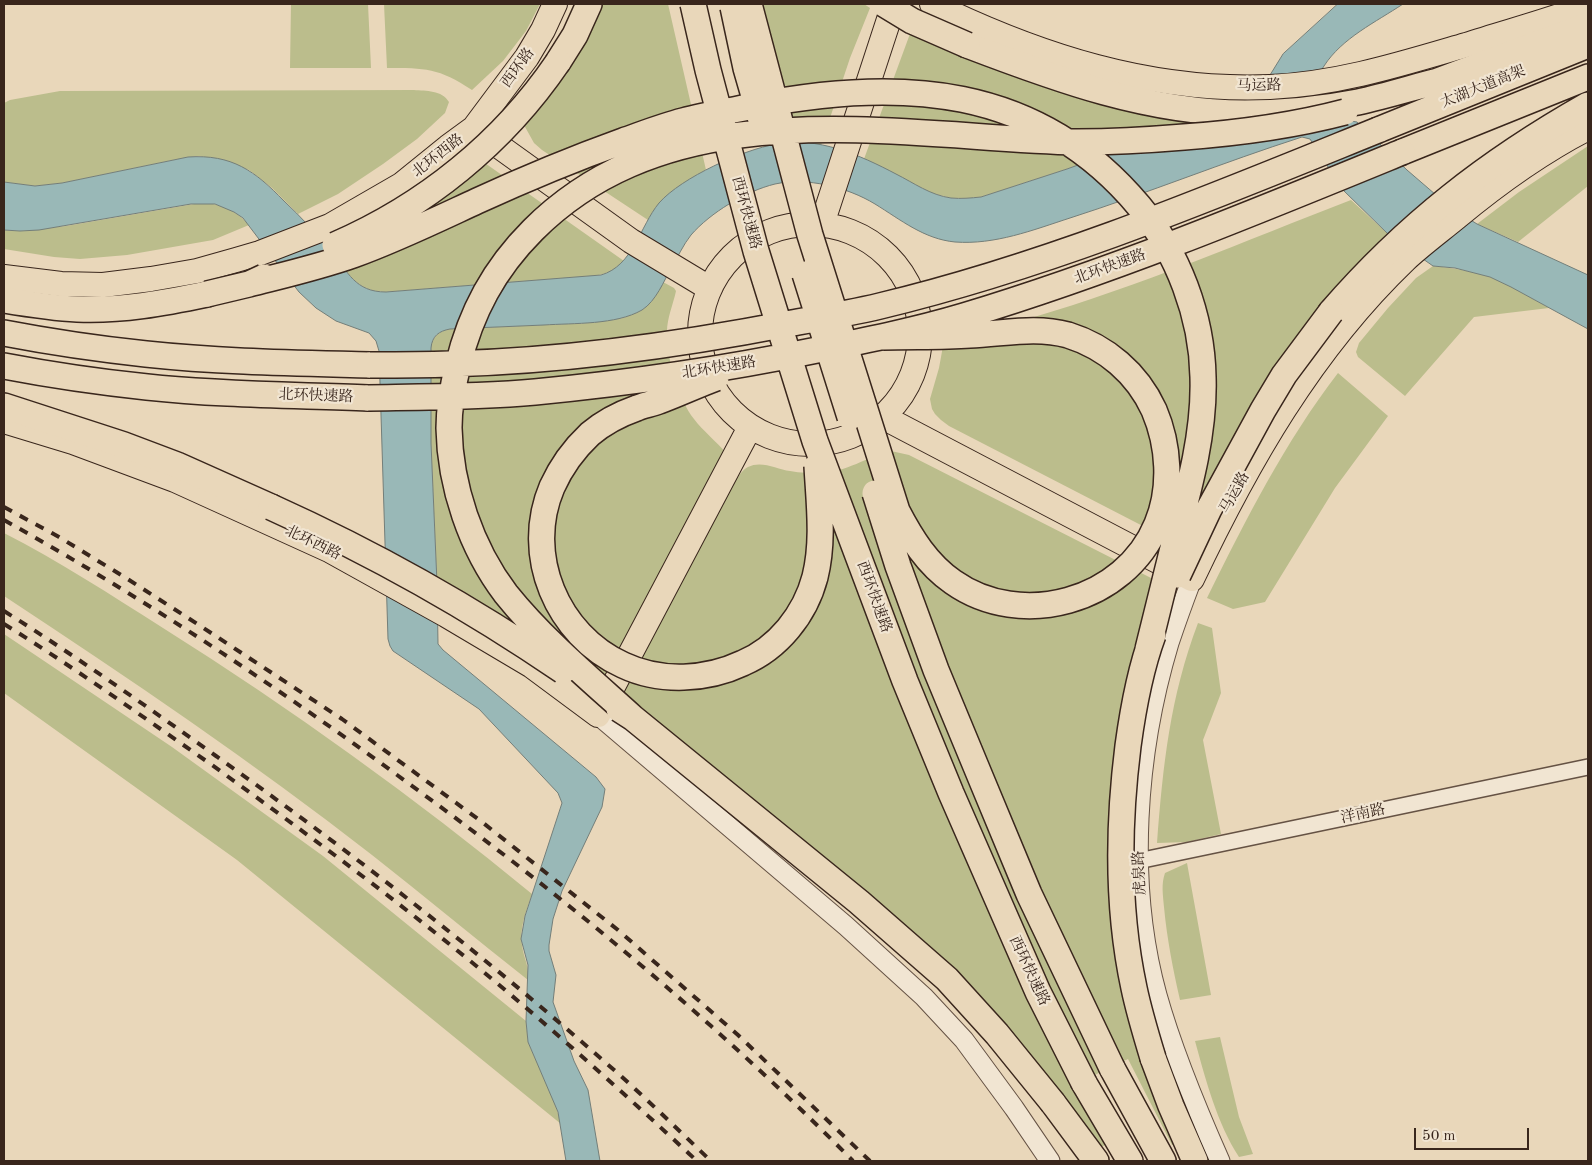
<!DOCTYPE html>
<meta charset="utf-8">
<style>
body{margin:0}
#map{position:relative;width:1592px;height:1165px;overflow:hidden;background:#e9d7ba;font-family:"Old Standard TT",serif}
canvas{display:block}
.frame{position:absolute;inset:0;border:5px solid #39261c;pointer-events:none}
.scale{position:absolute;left:1414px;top:1128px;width:115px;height:22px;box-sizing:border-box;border:2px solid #39261c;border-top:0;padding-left:6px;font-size:15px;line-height:18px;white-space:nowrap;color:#39261c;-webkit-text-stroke:4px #f1e5d2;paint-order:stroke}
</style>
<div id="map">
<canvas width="1592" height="1165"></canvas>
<div class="frame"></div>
<div class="scale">50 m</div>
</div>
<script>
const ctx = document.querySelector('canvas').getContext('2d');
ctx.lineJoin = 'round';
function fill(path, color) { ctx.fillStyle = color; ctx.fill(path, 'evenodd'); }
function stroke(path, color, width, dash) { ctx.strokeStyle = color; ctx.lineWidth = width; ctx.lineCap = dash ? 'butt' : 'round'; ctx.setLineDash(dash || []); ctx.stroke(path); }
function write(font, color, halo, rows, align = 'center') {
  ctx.font = font + ' "Old Standard TT","Noto Serif SC",serif'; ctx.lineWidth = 4.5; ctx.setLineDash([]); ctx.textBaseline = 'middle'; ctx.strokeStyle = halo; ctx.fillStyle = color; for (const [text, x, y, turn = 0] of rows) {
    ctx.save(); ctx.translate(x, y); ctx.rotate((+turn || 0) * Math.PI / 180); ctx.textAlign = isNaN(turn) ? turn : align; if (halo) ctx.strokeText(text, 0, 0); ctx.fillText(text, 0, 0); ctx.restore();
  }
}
fill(new Path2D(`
 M291,4H368L371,68H290Z
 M384,4H540L526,31L503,61L472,90C439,68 425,68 387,68Z
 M593,4H668L706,170C684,182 660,198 648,220L542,150L534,143L524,125Z
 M750,4H864L870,8L850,58L821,145L788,142Z
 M911,31L1206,123L1161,135L1067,169L981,197L973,198H951L931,193L864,159Z
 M414,90C426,91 442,90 449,102L445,113L417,139L383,164L338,194L298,214L272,188L249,170L199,156L173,160L62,183L35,186L4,182V103L10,100L60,91Z
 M1588,146V186L1518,242L1477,224L1519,192Z
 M482,161L624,261C616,271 605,274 593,276L386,292C358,292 349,275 334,255Z
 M1351,200L1389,235C1367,256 1346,275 1327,298C1267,371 1222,454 1182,539L1166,538L949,426L941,420L935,414L932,409L930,399L939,368L945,335C974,330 1003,326 1031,318C1140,286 1245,241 1351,200Z
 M200,203C220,203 236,210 249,225L213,240L127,255L80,259L54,257L4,249V230L20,231L66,226Z
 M1433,266C1452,268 1472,271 1490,277C1511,285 1530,297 1549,308L1474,317L1405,396L1358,357L1356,352L1359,343L1388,308L1416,278Z
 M663,282L674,288L676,291C673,305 667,318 667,332C666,356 679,401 694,419C703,431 716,441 726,453L604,684L437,583L431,443V344C436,334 439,331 450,329L588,323L623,318L642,310L650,303Z
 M1338,373L1388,416L1335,488L1265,602L1233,609L1207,598C1246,519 1285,442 1338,373Z
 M891,451L909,455L1153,579L1138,637L1116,744L1109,812L1108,866L1111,915L1176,1144L1172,1145L1128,1059L1074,1085L1105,1145L1099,1148L1075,1113L618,692L735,481C739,476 742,470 748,467C761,460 777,469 790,471C800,473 811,473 821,473C846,472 867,457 891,451Z
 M4,533C59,561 111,595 163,628C292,709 415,798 532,894C527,909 519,928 522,945C524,960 529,963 528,980C476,939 424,896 372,855C254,763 129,678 4,596Z
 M1198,623L1212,628L1221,693L1203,740L1221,834L1187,842L1157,843C1163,765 1170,697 1198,623Z
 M4,634L172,747L323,856L526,1021L528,1042L555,1103L561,1124L237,860L4,693Z
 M1187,863L1211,995L1180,1000C1173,969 1167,939 1164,907C1163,895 1161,884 1165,873Z
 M1220,1037L1239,1117L1253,1154L1239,1157C1217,1123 1206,1081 1195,1041Z`), '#bbbd8c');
const water = new Path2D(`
 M1338,4H1403C1376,22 1342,38 1324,66C1311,85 1305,109 1297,130L1351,121L1357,122L1407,170L1450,207L1477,224L1588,275V329L1511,287L1490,277L1455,268L1433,266L1389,235L1343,190L1310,139L1302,137C1224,162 1148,193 1070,218C1033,230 995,245 955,242C924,239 901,220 875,204C847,187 807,177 775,184C746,191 710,213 691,235C683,245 678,257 671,268C664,281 656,301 642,310C616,325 574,323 544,325C513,326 481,328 450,329C439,331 432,336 431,348V443L437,583L438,644L443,650L596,777L605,789L602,807L562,891L553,919L549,945V951L556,975L553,1002L574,1061L588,1090L600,1161H566L558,1112L528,1042L526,1021L528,965L521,939L525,916L562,803L558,793L479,709L393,651L390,646L388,639L379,351L376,341L369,333L336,321L316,308L299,292L243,218L234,212L215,204H191L39,230L20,231L4,230V182L35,186L62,183L188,157C232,154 255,171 284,201C301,217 316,233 331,251C348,272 355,292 386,292L601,275C633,266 640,226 659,203C682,177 743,150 776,144C817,136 860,155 896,174C914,183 930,195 951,198C961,199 971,198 981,197L1067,169L1161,135L1206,123L1254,101L1283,54Z`);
fill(water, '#99b8b7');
stroke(water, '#737e79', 1);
const minor = new Path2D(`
 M1138,861L1588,767`);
const tertiary = new Path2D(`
 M1192,579C1184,600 1176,622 1169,643C1136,753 1126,883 1157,995C1173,1052 1196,1107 1220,1161
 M598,715L846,926L924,997L964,1040L1014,1108L1050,1161`);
const primary = new Path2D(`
 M932,4C1039,56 1150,92 1270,87C1338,84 1401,64 1466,45C1506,32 1548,21 1588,6
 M475,129L631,241L709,288
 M700 334a110 110 0 1 1 220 0a110 110 0 1 1-220 0Z
 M822,224L894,4
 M4,277L61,284L103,285L151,279L197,271L236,260L260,253L330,226L401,185L448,147L474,128L527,57L543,30L555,4
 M883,417L1192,579C1247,463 1311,350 1405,260C1421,245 1440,231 1457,217C1498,183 1541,152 1588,128
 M4,421L73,442L175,480L329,550L446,615L532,666L598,715L750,427`);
const trunk = new Path2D(`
 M967,45C1056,79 1149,113 1245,113C1282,113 1322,109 1358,102C1386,96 1414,87 1442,80
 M558,62L575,35L589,4
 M1427,85L1588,25
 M1378,130L1588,45
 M1402,152L1588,77
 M4,300C28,304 52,308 77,309C121,311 164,303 207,294
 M1331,312C1406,225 1489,161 1588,105
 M4,333C51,342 99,349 146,354C221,362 296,363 370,365
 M4,366C51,375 99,382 147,387C221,395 295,395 368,398
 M4,406L124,445L177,465L271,507
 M1153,1058L1171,1106L1195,1161
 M1112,1068L1163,1161
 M1084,1083L1130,1161
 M1053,1103L1096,1161`);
stroke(minor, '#655244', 18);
stroke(tertiary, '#655244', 21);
stroke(primary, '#39261c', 26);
stroke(trunk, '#39261c', 28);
stroke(minor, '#f1e5d2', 15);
stroke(tertiary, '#f1e5d2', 19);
stroke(primary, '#e9d7ba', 24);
stroke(trunk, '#e9d7ba', 25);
stroke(new Path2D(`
 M4,507L59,537L126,578L202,627L342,719L482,822L618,930L738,1035L870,1161
 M4,520C144,598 279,688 408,783C566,898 716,1022 853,1161
 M4,611C77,657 146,706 216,756C351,852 482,954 606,1063C642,1094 676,1128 711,1161
 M4,624C75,668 143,717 212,765C292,823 371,881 448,943C534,1012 616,1086 697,1161`), '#39261c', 4, [9, 9]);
const trunkBridge = new Path2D(`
 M693,4L708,70L756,251L815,441L905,681L951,793L1038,992L1084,1083
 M749,4L810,235L897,511C911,538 927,564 953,582C1021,630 1125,602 1157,524C1172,488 1169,445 1154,410C1137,373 1106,347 1068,335C1035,326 1003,334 970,335C941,337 912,336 883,337
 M884,4L912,21L967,45
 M733,7L746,68L761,120
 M335,245C425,206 503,143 558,62
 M805,274L850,417
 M249,284C284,275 319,267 353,255C395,240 436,220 477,201C525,179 573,159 623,141C643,134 663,126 683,121C706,115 730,111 753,106C899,77 1037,84 1139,206C1178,253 1202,316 1203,377C1205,436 1187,496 1172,552C1164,585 1156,617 1148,649
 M207,294L249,284L264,277
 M370,365C396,365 423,365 449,364C564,361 679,345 792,323C821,318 851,313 880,306C1051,265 1215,196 1378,130
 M716,378C697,385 678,394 659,401C652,404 644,405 637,408C620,414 603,423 590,434C574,449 561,467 552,487C523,555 557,635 623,665C661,683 707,680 743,663C778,648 805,615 815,577C824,541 819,503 817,466
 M368,398C424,397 480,397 535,392C628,383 720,370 812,351C863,341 914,331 964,316C1113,271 1258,211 1402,152
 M875,493L898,566L936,670L982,781L1029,894L1112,1068
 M271,507C373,553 471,608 563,671
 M1178,575L1209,509L1263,410L1284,375L1331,312
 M619,709L633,718L859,902L947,979L997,1034L1053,1103
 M633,718C590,679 543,640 506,594C471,548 450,486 449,428C449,407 453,385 458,365C471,312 494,269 533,230C676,87 897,137 1077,142C1113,142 1148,140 1184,137C1239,133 1292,126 1345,112
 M1153,1058C1146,1035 1139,1012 1134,988C1117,909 1118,826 1128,746C1133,709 1140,670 1153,635`);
stroke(trunkBridge, '#39261c', 28, []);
stroke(trunkBridge, '#e9d7ba', 25);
write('15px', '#39261c', '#f1e5d2', [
 ["西环路",518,68,-54],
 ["马运路",1259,86,-1],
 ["太湖大道高架",1483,87,-22],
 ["北环西路",438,156,-38],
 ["西环快速路",746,213,75],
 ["北环快速路",1110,267,-20],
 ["北环快速路",719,368,-9],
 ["北环快速路",316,396,2],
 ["马运路",1235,493,-61],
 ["北环西路",313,543,26],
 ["西环快速路",874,597,70],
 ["洋南路",1363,814,-12],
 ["虎泉路",1140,873,-93],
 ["西环快速路",1029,971,65]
]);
</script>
